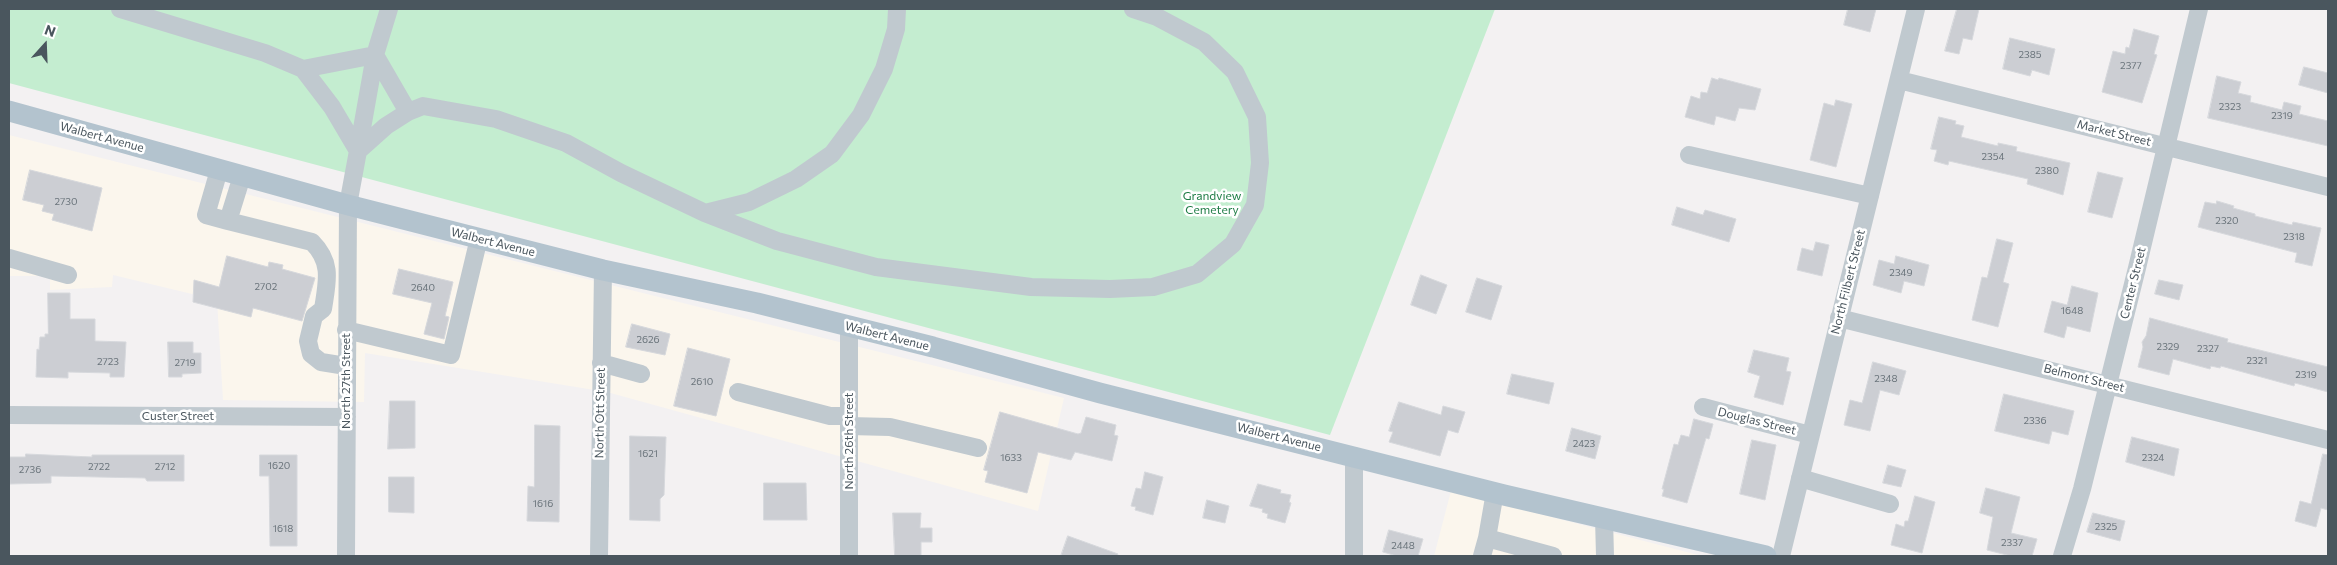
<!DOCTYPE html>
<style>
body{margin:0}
#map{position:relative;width:2337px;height:565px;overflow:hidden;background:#f3f1f2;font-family:Commissioner,sans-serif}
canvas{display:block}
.frame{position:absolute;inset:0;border:10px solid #4a565e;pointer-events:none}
.north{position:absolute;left:20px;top:20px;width:50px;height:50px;-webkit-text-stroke:4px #fff;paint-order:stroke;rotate:20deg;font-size:14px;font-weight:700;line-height:20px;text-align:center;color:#4a565e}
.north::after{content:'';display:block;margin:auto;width:18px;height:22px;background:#4a565e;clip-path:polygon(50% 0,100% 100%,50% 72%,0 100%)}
</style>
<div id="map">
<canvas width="2337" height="565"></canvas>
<div class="frame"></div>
<div class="north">N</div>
</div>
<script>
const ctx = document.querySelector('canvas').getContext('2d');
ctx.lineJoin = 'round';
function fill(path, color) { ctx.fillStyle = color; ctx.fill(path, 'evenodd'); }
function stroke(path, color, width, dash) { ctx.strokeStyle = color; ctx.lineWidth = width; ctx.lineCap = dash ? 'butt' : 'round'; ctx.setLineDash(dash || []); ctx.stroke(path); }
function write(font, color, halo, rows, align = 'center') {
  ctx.font = font + ' Commissioner,sans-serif'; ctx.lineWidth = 5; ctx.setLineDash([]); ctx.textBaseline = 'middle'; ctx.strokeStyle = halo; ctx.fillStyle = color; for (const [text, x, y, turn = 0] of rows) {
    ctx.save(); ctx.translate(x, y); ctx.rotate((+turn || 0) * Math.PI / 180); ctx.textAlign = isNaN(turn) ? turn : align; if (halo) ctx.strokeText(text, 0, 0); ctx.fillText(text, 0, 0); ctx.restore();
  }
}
fill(new Path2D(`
 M9,135L1064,398L1038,511L607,392L365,353L364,402L223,400L217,300L113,275L112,287L50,290V276H9Z
 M1451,491L1702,556H1434Z`), '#fbf6ed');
fill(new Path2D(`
 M9,9H1495L1330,435L9,83Z`), '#c4edd0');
const building = new Path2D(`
 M1848,9H1876L1870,32L1844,25Z
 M1957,9H1979L1972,40L1963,38L1959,54L1945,51Z
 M2134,29L2159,36L2154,54L2157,55L2142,103L2102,92L2113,51L2125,54L2126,47L2129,48Z
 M2010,38L2055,49L2049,75L2032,70L2030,76L2003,69Z
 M2304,67L2328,73V93L2299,85Z
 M2217,76L2241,82L2238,93L2251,96L2250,102L2282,110L2284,102L2301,106L2299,114L2328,121V146L2208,118Z
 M1712,78L1718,80L1719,78L1761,89L1755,110L1739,108L1735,121L1716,116L1714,125L1685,117L1691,96L1700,99L1701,92L1707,93Z
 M1836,100L1852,104L1836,167L1810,160L1824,103L1834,106Z
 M1939,117L1956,121L1955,124L1964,126L1961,137L1998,146V143L2017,147L2016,151L2070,163L2063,195L2027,184L2028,179L1949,161L1948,165L1934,161L1937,150L1931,149Z
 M30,170L102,188L92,231L52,220L54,214L42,211L44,205L23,200Z
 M2098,172L2123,178L2112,218L2088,212Z
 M2217,201L2234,206L2233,208L2255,214V216L2292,225L2293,222L2321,228L2312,266L2295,262L2297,253L2198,227L2205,202L2216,204Z
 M1677,207L1703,215L1705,210L1736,219L1729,242L1672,225Z
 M1997,239L2013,243L2003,282L2009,284L1998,327L1972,320L1982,277L1987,278Z
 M1816,242L1829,245L1822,276L1797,270L1802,248L1813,251Z
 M227,256L268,267L269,262L283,265L282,269L315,278L302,321L253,308L251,317L193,302L194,280L219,287Z
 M1896,256L1929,265L1924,286L1904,281L1901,293L1873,285L1879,260L1894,264Z
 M399,269L453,282L445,316L449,317L444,339L424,334L432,303L393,294Z
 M1421,275L1447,285L1436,314L1411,305Z
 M1477,278L1502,286L1491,320L1466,312Z
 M2159,280L2183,285L2179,300L2155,294Z
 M2072,286L2098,293L2090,332L2067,326L2064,338L2044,332L2052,301L2067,305Z
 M48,293H70V319H95V341L126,342L124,377H110V373L68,372V378L36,377L37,349L39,350L40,337H45V334H48Z
 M2150,318L2228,339L2227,342L2328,367V392L2295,383L2294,386L2221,366L2220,368L2211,366L2210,369L2173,359L2169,375L2138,367L2143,347L2142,342L2146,336Z
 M632,324L670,334L665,355L626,347Z
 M168,342H193V353H201V373L182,374V377H169Z
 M688,348L730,359L716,416L674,406Z
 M1754,350L1789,358L1786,371L1791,372L1783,405L1754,397L1760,376L1748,372Z
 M1873,362L1906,371L1899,395L1880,390L1870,431L1844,425L1850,400L1862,403Z
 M1512,374L1554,383L1549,404L1507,394Z
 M2004,394L2074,411L2068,435L2052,431L2049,444L1995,431Z
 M390,401H415V448L388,449Z
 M1399,402L1441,415L1443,406L1465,412L1458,433L1448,430L1440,456L1389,442L1393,432L1389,431Z
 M1000,412L1078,434L1081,433L1086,417L1116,425L1114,435L1118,436L1112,461L1075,452L1071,460L1038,452L1027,493L985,482L988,471L984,470Z
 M1694,419L1713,424L1709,439L1706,438L1687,503L1662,496L1664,489H1662L1674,444L1678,445L1681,435L1689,437Z
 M535,425L560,426L559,522L527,521L528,486L534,487Z
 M1572,428L1601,436L1595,459L1566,451Z
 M630,436L666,437L664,495L660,499V521L630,520Z
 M2132,437L2179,449L2174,476L2126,462Z
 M1752,440L1776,445L1765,500L1740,494Z
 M26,454L92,457V455H184V481H147L145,478L51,476V483L10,484L9,460L10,457H25Z
 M2323,454L2328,455V510L2321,508L2316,527L2295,521L2300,501L2311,504Z
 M260,455H297V546H270L269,476H260Z
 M1888,465L1906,470L1901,487L1883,483Z
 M1145,472L1163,477L1153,515L1135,510L1136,507L1131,506L1136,488L1141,489Z
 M389,477H414V513L389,512Z
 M764,483H806L807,520H764Z
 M1258,484L1281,490L1280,493L1291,495L1289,502L1291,503L1285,523L1267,518L1268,514L1262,512L1263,509L1250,506Z
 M1986,488L2020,497L2011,533L2037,539L2032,556H2011L1987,550L1993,517L1980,513Z
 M1915,496L1935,502L1922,553L1891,545L1896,524L1904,527L1905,521H1908Z
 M1207,500L1229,506L1225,523L1203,518Z
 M893,513H921L920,528H932V542H921V556H895Z
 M2093,513L2125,521L2120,541L2087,532Z
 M1389,530L1423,539L1418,556H1397L1383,552Z
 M1068,536L1118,554L1117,556H1061Z`);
fill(building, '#ccced3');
stroke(building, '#d6d8dc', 1);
stroke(new Path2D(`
 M120,9L265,53L303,69L375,55L389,9
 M375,55L408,112
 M303,69L332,107L358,151
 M1899,80L2328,187
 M358,151L375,55
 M1689,155L1870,196
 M219,170L206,215L228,221
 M242,176L228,221L312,242C333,263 327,282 323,309L314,316L308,341L311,354L321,362L346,366
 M705,213L749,202L796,179L832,154L861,115L884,69L896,29L897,9
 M9,258L68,275
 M1839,318L2328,440
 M346,330L451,355L479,238
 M601,363L641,374
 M738,392L830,416H849
 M1703,407L1810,435
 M9,415L347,417
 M849,426L890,427L978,448
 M1800,478L1890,504
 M1495,492L1487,538L1553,556
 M1604,518L1605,556
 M346,556L348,205L358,151L386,126L408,112L423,106L496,119L566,143L621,173L705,213L777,241L876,267L1031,287L1110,289L1153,287L1197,274L1233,244L1255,205L1260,163L1257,117L1235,72L1204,42L1157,17L1133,9
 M599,556L603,270
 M849,556V326
 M1354,556V456
 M1482,556L1487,538
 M1781,556L1916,9
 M2062,556L2082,489L2137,268L2199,9`), '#c0c9cf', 18);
stroke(new Path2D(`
 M9,111L348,205L603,270L757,303L933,347L1100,393L1504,495L1766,556`), '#b3c3ce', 21);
write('10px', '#6a747b', null, [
 ["2385",2030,55],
 ["2377",2131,66],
 ["2323",2230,107],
 ["2319",2282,116],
 ["2354",1993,157],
 ["2380",2047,171],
 ["2730",66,202],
 ["2320",2227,221],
 ["2318",2294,237],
 ["2349",1901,273],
 ["2702",266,287],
 ["2640",423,288],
 ["1648",2072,311],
 ["2626",648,340],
 ["2329",2168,347],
 ["2327",2208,349],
 ["2321",2257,361],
 ["2723",108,362],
 ["2719",185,363],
 ["2319",2306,375],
 ["2348",1886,379],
 ["2610",702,382],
 ["2336",2035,421],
 ["2423",1584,444],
 ["1621",648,454],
 ["1633",1011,458],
 ["2324",2153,458],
 ["1620",279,466],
 ["2722",99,467],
 ["2712",165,467],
 ["2736",30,470],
 ["1616",543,504],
 ["2325",2106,527],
 ["1618",283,529],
 ["2337",2012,543],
 ["2448",1403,546]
]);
write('12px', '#4a565e', '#fff', [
 ["Market Street",2114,133,14],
 ["Walbert Avenue",102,137,15],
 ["Walbert Avenue",493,242,14],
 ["North Filbert Street",1848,282,-76],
 ["Center Street",2133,283,-76],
 ["Walbert Avenue",887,336,14],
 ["Belmont Street",2084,378,14],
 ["North 27th Street",346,381,-90],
 ["North Ott Street",600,413,-89],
 ["Custer Street",178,416],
 ["Douglas Street",1757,421,14],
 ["Walbert Avenue",1279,437,14],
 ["North 26th Street",849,441,-90]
]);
write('12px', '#1e7c45', '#fff', [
 ["Grandview",1212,196],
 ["Cemetery",1212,210]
]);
</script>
